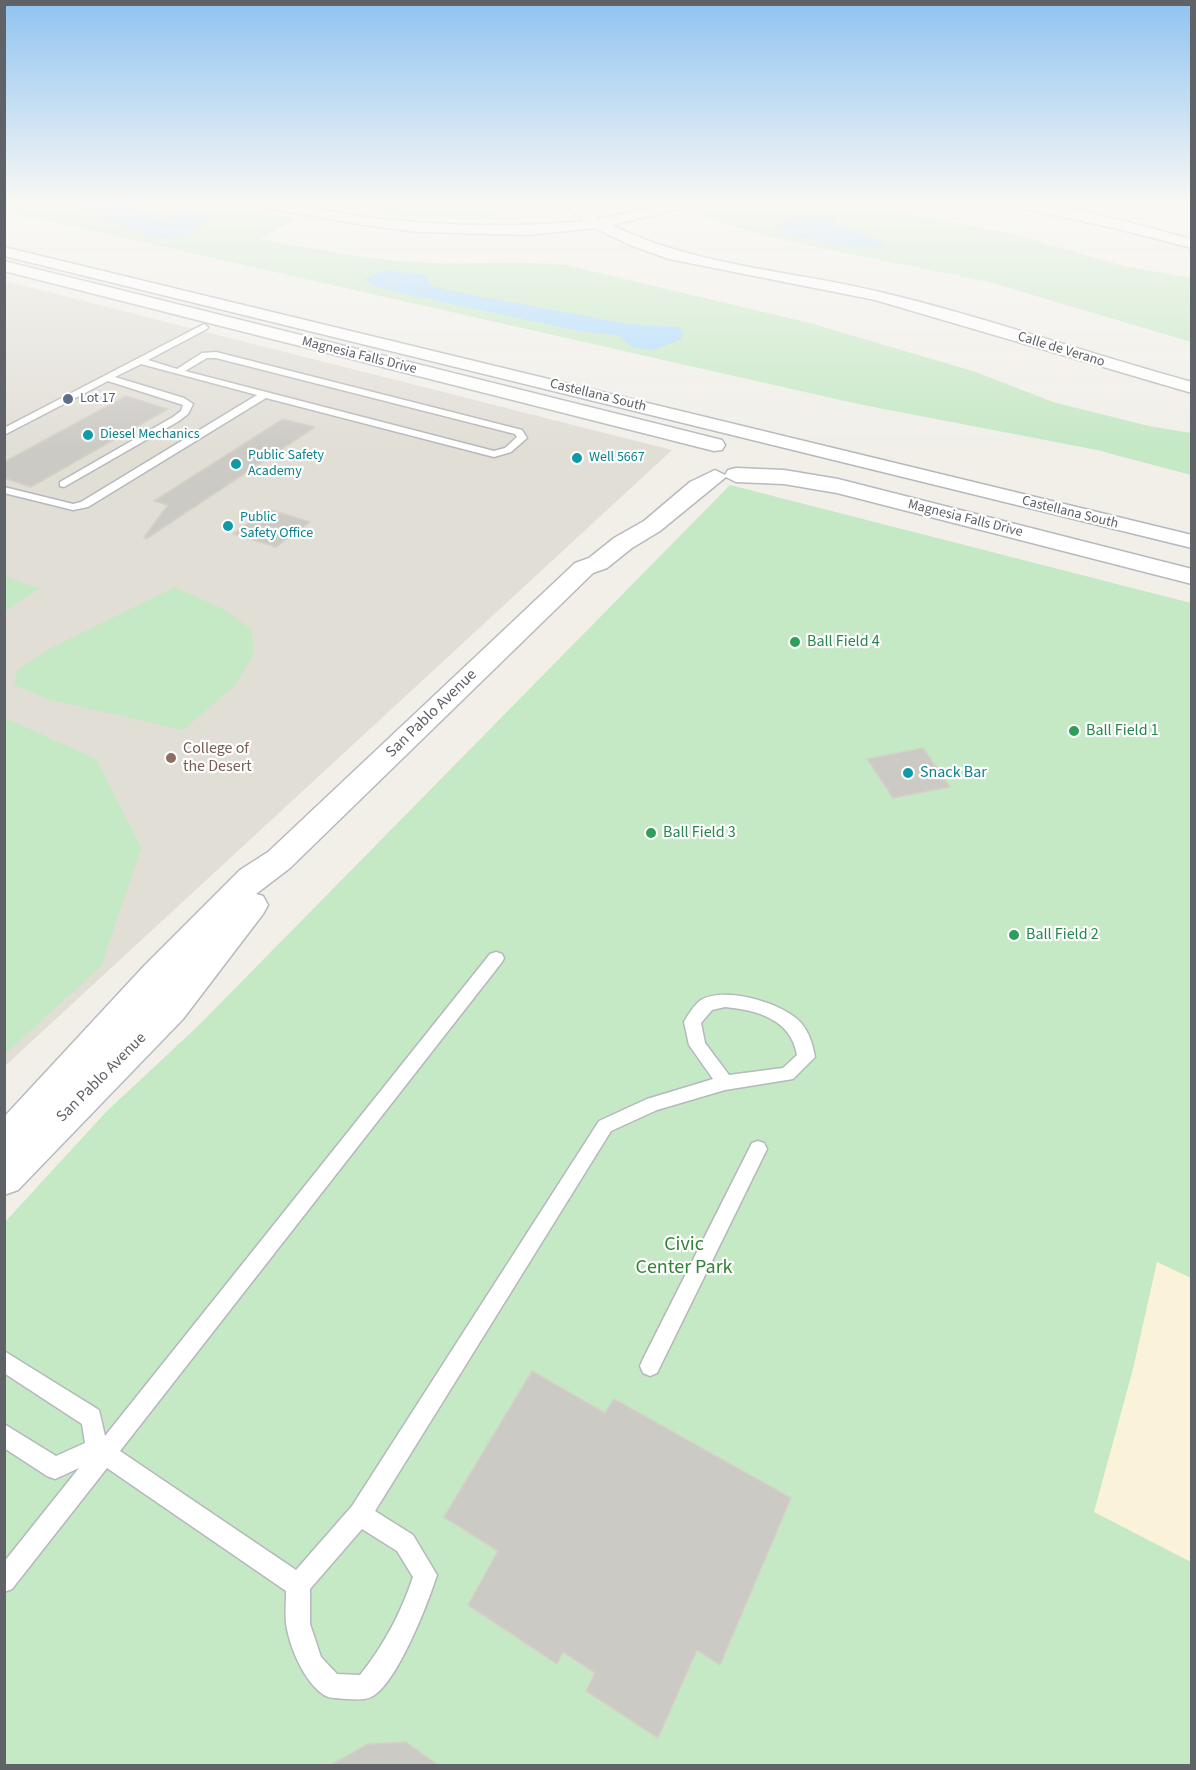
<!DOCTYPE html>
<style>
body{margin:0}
#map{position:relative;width:1196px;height:1770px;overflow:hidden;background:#f1efe8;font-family:"Source Sans 3",sans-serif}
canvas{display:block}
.frame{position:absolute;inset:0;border:6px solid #5f6368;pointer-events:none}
</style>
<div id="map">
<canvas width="1196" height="1770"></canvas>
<div class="frame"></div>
</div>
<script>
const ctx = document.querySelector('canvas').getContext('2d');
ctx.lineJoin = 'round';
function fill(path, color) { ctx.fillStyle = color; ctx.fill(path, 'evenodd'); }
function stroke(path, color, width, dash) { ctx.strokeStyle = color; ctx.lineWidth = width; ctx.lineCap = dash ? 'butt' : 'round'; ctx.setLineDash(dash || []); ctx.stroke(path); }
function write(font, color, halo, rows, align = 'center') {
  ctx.font = font + ' "Source Sans 3",sans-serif'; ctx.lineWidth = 4.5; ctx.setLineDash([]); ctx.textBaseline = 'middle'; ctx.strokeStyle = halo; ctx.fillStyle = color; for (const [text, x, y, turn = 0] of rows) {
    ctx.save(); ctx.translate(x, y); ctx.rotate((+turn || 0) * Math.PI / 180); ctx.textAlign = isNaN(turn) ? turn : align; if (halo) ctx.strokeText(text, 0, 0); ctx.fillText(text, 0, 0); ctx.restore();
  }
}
fill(new Path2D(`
 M5,281L672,450L5,1066Z`), '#e1ded6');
fill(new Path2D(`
 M5,202H234L296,219L260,239C318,250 375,261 433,263C478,264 521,261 566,265L810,323L976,372L1053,402L1149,426L1191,433V475L1097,450L858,404L5,211Z
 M391,202H497L494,219L427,218L381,214Z
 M709,202H849L1008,233L1124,266L1191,278V342L989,282L801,244L755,233L702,215Z
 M730,485L1191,603V1765L5,1766V1222L106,1112L198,1026Z
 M5,576L39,589L5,611Z
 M175,587L225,610L252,630L253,655L234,686L183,730L51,700L14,685L17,670L51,648Z
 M5,718L96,759L141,848L101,966L5,1054Z`), '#c5e8c5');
fill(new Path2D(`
 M1157,1262L1191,1278V1562L1094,1512L1133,1369Z`), '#fbf3d9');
fill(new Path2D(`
 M83,202H117L160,219C181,210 191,210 213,217C162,263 128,220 75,208Z
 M816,212L834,217L837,226L884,242L881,248C846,248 808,243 776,228L795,215Z
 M385,270L425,275L433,286L452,291L628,324L679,327L683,333L680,340L652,350L632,347L619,336L574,330L424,298L376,287L364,279Z`), '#aadaff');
const building = new Path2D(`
 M126,396L168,409L31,487L4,478V462Z
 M283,419L315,427L146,539L144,537L168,505L154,501Z
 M268,509L310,522L276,547L233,534Z
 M923,748L950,787L893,798L867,759Z
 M532,1371L605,1413L614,1399L791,1498L720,1665L697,1650L658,1738L586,1691L595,1673L563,1652L557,1664L468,1605L498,1551L444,1517Z
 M406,1742L439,1766H329L368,1744Z`);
fill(building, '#cccac5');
stroke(building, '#d6d1c6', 1.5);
const lane = new Path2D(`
 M204,324L208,327L207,329L148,360L177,369L202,353L216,352L522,430L527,438L511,452L494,457L266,398L88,507L73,510L4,493V487L73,504L81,502L257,395L141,364L115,377L184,398L193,404L188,414L179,421L64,487L60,486V482L173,417L181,411L183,405L108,381L4,435V428ZM207,358H216L515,434L517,437L505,448L494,451L185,371Z
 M496,952L502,954L504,958L502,962L120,1451L296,1570L352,1506L599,1121L647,1099L713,1079L689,1045L684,1022C688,1015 694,1005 701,1000C724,986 784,1003 801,1023C809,1032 813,1045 815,1057L793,1079L725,1090L657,1110L611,1131L375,1511L413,1535L437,1575C428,1603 398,1681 373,1696C365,1701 355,1699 346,1699C339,1698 330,1699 324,1695C304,1682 289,1646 286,1623C285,1613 286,1601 286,1591L107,1468L12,1589L4,1592V1562L79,1468L55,1479L47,1476L4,1448V1424L56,1456L85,1443L82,1424L4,1373V1351L99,1410L105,1436L490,954ZM725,1007C757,1010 791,1019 797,1055L783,1068L729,1075L705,1043L701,1023L712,1010ZM362,1529L397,1551L413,1577C401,1613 384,1645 360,1675L337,1674L321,1657L310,1624V1589Z
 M758,1141L764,1143L767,1149L657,1373L650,1376L643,1373L640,1366L643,1359L752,1143Z`);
const street = new Path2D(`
 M249,202C288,200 327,212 366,217C439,226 512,228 585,221L561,202H577L600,219L677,202H699L697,205L612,225C695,266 787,270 876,291C983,316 1086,353 1192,382V393L875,300L669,259L630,245L595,228L529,235L419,232L364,225L256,206Z
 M1001,202C1057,199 1136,225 1192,239V248L1114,228L1008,206Z
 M4,247L1192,535V548L4,256Z`);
const secondary = new Path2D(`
 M4,261L722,440L725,445L722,450L714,451L4,271Z
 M736,468L784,470L838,479L1192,569V584L837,493L784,484L736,482L726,477L660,531L632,548L607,568L593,573L290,868L256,894L263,896L268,905L263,914L183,1019L18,1190L4,1195V1117L144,966L240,870L268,852L575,563L589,558L614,538L644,521L690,482L715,470L725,475L728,470Z`);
stroke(lane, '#b5b8bc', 3);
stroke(street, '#b5b8bc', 3);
stroke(secondary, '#b6babf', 3);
fill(lane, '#fff');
fill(street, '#fff');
fill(secondary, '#fff');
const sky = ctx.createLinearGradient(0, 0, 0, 450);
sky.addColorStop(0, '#8fc3f1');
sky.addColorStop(0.45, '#f9f8f5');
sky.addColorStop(1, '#f9f8f500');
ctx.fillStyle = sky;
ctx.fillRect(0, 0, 1196, 450);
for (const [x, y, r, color] of [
 [68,399,6,"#5c6f8a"],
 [88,435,6,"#0f9aa8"],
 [577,458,6,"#0f9aa8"],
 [236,464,6,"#0f9aa8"],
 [228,526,6,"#0f9aa8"],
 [795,642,6,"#2e9e5b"],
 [1074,731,6,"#2e9e5b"],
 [171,758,6,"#8d6e63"],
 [908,773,6,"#0f9aa8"],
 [651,833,6,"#2e9e5b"],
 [1014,935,6,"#2e9e5b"]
]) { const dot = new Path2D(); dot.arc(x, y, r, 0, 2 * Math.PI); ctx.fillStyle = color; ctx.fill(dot); stroke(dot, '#fff', 2); }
write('14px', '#5f6368', '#fff', [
 ["Calle de Verano",1061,350,17],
 ["Magnesia Falls Drive",359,356,14],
 ["Castellana South",598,396,14],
 ["Castellana South",1070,513,14],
 ["Magnesia Falls Drive",965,519,14]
]);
write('14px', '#4e5e75', '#fff', [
 ["Lot 17",80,399]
], 'left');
write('14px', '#0d838f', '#fff', [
 ["Diesel Mechanics",100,435],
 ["Public Safety",248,456],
 ["Academy",248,472],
 ["Well 5667",589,458],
 ["Public",240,518],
 ["Safety Office",240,534]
], 'left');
write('16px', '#27864d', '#fff', [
 ["Ball Field 4",807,642],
 ["Ball Field 1",1086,731],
 ["Ball Field 3",663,833],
 ["Ball Field 2",1026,935]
], 'left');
write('16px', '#5f6368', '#fff', [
 ["San Pablo Avenue",432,714,-44],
 ["San Pablo Avenue",102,1078,-45]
]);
write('16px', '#785e54', '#fff', [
 ["College of",183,749],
 ["the Desert",183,767]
], 'left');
write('16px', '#0d838f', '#fff', [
 ["Snack Bar",920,773]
], 'left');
write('20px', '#348238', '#fff', [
 ["Civic",684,1246],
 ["Center Park",684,1269]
]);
</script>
